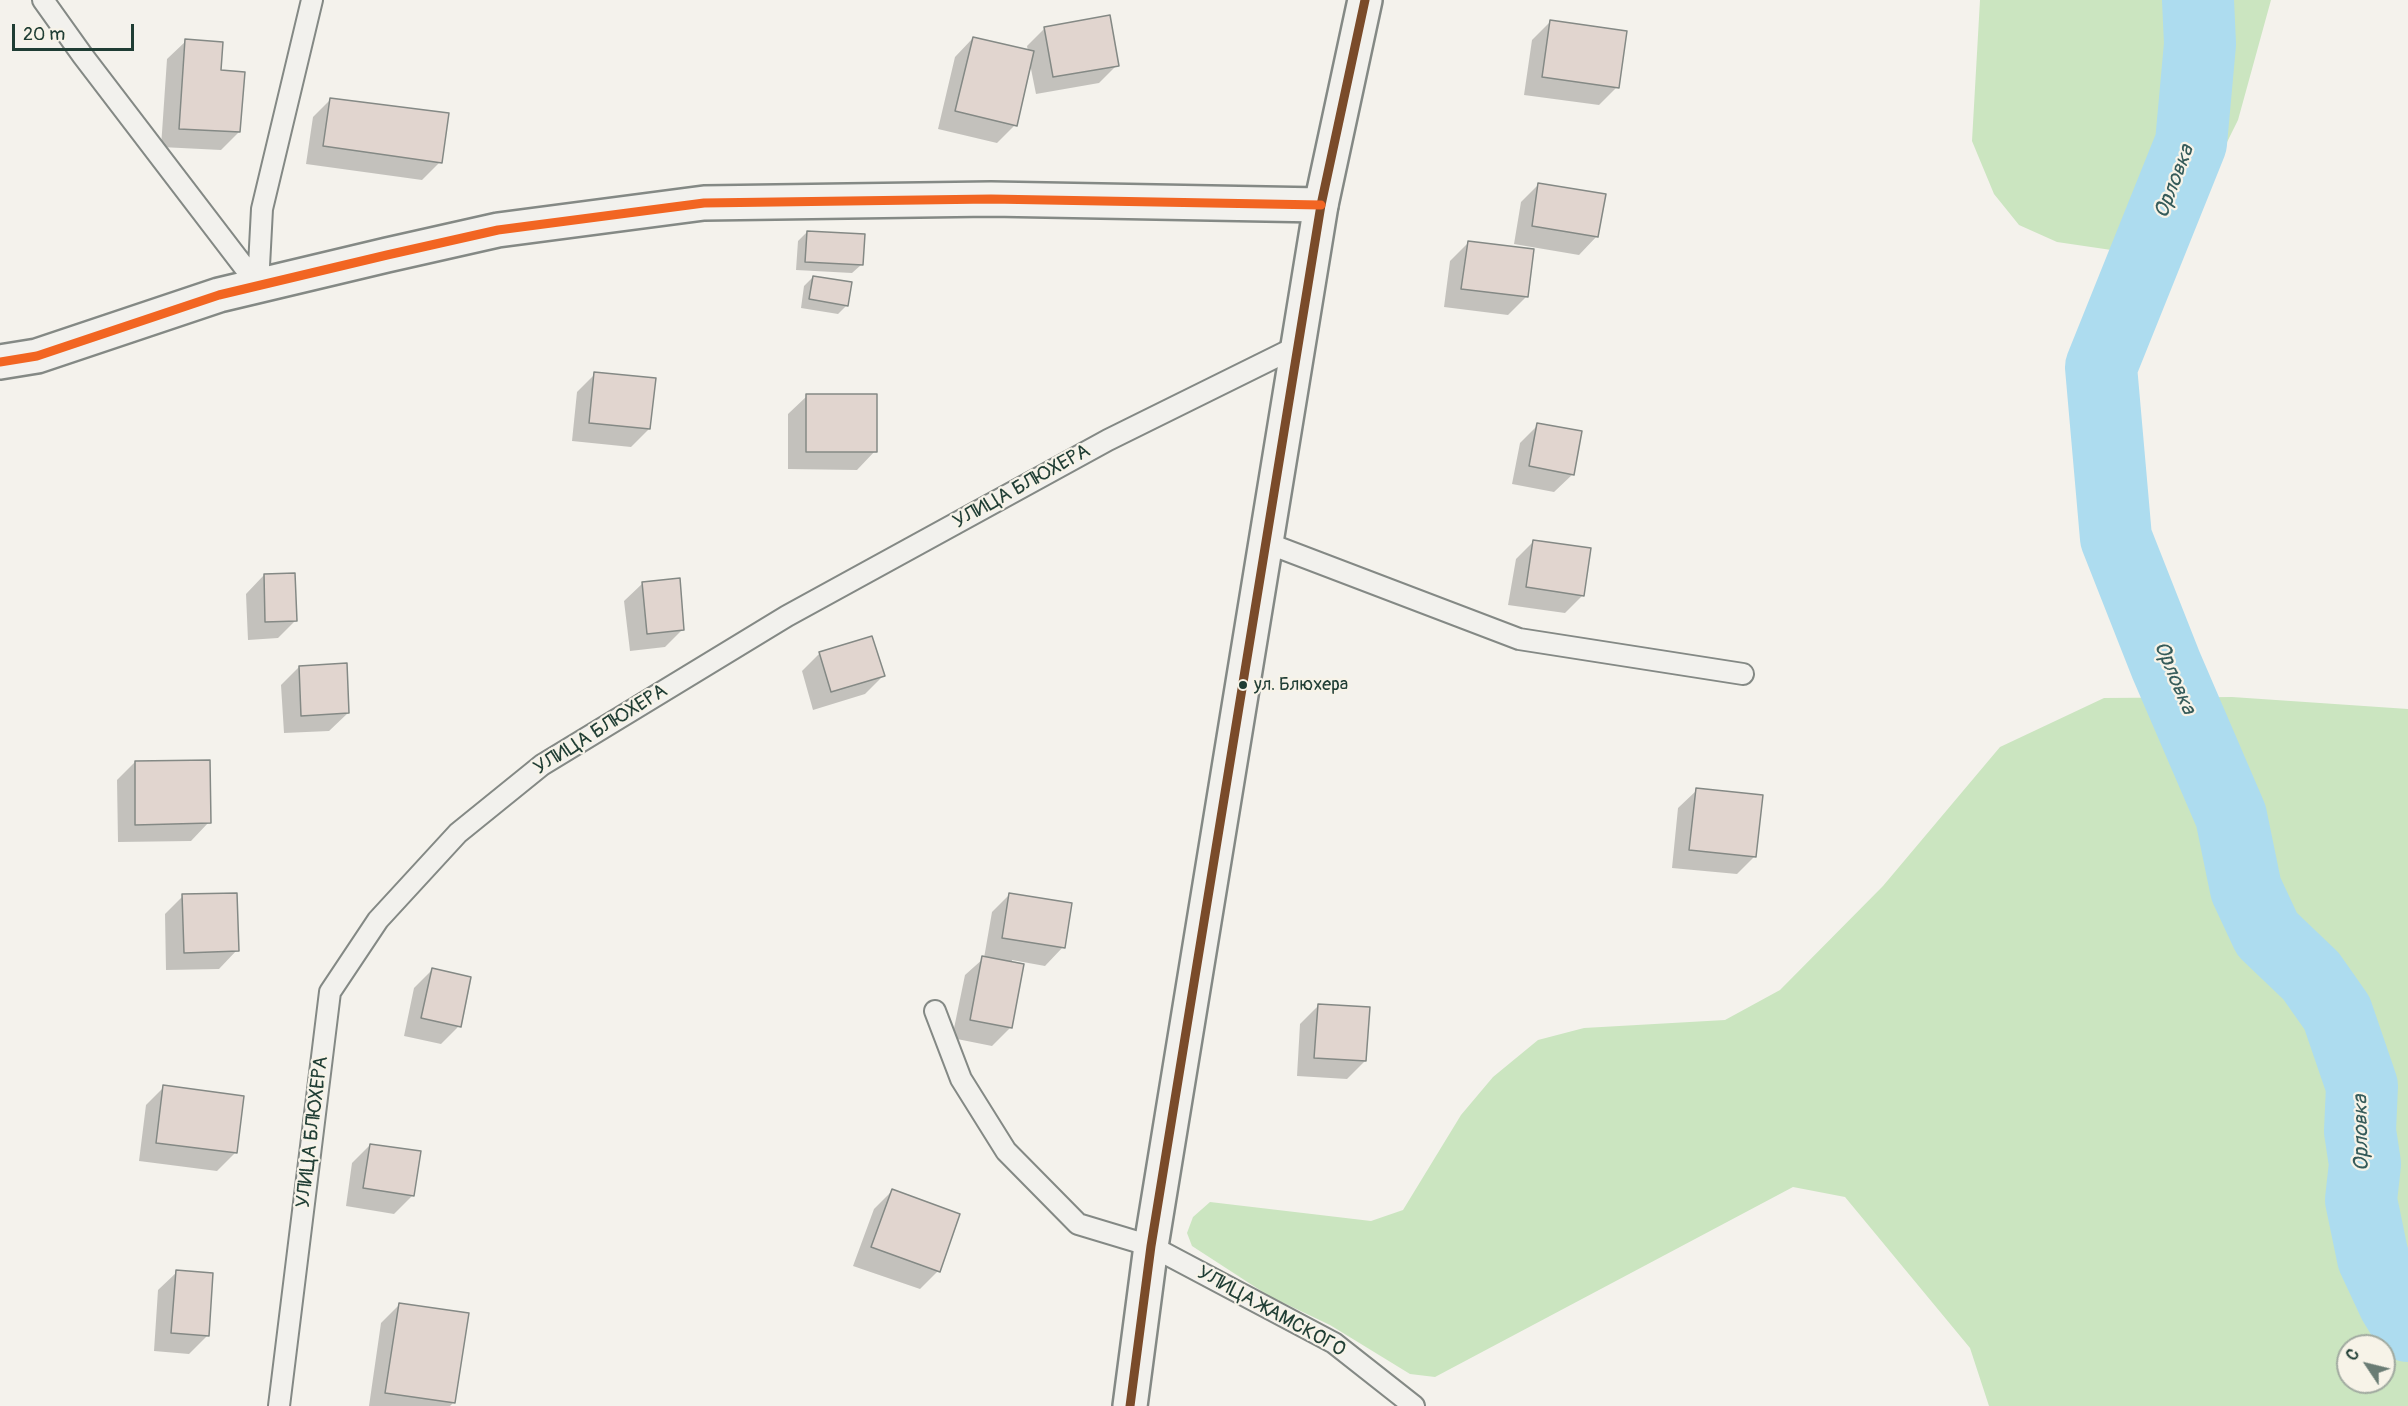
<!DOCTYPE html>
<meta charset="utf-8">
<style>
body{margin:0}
#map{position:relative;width:2408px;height:1406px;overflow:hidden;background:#f4f2ec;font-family:Pangolin,sans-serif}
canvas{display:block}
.north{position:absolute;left:2336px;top:1334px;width:60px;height:60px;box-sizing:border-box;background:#f7f3e8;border:2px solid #a1aaa0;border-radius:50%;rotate:305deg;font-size:16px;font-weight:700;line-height:24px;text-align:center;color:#1f3d34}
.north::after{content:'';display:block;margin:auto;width:21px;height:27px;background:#6a7c74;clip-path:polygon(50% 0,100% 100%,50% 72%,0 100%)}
.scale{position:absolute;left:12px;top:24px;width:122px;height:27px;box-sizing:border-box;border:3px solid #1f3d34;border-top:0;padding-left:8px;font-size:18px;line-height:21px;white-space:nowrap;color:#1f3d34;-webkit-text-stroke:4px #f7f3e8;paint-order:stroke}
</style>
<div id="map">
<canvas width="2408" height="1406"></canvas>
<div class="north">С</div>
<div class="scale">20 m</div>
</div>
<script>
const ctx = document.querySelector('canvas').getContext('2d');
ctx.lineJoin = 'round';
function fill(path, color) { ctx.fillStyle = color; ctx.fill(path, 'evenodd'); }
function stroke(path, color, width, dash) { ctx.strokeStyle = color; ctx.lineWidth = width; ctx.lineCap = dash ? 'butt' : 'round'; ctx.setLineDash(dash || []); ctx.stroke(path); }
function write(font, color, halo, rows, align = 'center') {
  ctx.font = font + ' Pangolin,sans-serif'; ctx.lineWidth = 4.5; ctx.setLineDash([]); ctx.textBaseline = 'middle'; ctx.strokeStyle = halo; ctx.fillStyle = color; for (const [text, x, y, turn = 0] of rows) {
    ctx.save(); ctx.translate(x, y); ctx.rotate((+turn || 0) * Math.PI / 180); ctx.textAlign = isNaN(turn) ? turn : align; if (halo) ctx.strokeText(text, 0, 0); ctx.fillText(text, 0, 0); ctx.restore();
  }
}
fill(new Path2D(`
 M1980,0H2271L2238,120L2180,237L2125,252L2057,242L2019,225L1994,194L1972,141Z
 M2232,697L2408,709V1406H1989L1970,1348L1845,1197L1793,1187L1435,1377L1410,1374L1330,1325L1269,1296L1192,1246L1187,1233L1193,1217L1210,1202L1371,1221L1403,1210L1461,1115L1493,1077L1538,1040L1584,1028L1725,1020L1780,990L1883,886L2000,747L2104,698ZM2348,1346H2384V1382H2348Z`), '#cbe5c0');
fill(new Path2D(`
 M1550,22L1617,87L1599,105L1524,95L1532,40Z
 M1045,28L1117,65L1099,83L1036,94L1030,64L1015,125L997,143L938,129L955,57L973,38L1028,51L1027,46Z
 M186,41L239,132L221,150L161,147L167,59Z
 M331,99L440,162L422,180L306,164L313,117Z
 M1539,184L1597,236L1579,255L1514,244L1521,202Z
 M807,232L861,265L852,273L796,270L798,241Z
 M1469,242L1526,297L1508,315L1444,307L1450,261Z
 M813,277L847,305L838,314L801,308L804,286Z
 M595,374L649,429L631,447L572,441L577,392Z
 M807,396L875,451L857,470L788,469V414Z
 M1538,425L1573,474L1554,492L1512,484L1520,443Z
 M1534,541L1583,595L1565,613L1508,605L1516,559Z
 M264,575L296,620L278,638L248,640L246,594Z
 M643,583L683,629L665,647L630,651L624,601Z
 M820,653L883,676L865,694L813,710L802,671Z
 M299,667L348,713L329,731L284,733L281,685Z
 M135,762L209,822L191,841L118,842L117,780Z
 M1697,790L1755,856L1737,874L1672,868L1678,808Z
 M1010,894L1063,947L1045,966L1012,960L1010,1028L992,1046L952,1038L965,975L984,958L992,912Z
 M183,896L237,950L219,969L166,970L165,914Z
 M432,970L459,1026L441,1044L404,1036L414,988Z
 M1318,1006L1365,1061L1347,1079L1297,1076L1300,1024Z
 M164,1087L235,1153L217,1171L139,1161L146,1105Z
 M370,1145L413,1195L394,1214L346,1206L352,1163Z
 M892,1191L938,1271L920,1289L853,1266L874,1209Z
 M177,1272L207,1336L189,1354L154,1351L158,1290Z
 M399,1305L454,1402L450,1406H369L381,1323Z`), '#0003');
stroke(new Path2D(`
 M2394,1303L2408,1299`), '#addcef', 12);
stroke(new Path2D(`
 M2198,0L2200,44L2191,143L2101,367L2116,538L2166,665L2231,816L2246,889L2267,934L2311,976L2337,1013L2362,1086L2360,1131L2365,1164L2361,1200L2373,1258L2394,1303L2408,1326`), '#addcef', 72);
const building = new Path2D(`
 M1110,15L1119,66L1053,77L1044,27Z
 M1550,20L1627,31L1619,88L1542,77Z
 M973,37L1034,51L1017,126L955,111Z
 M185,39L223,42L221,70L245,72L240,132L179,129Z
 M330,98L449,113L442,163L323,146Z
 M1538,183L1606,194L1598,237L1532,226Z
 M807,231L865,234L863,265L805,262Z
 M1468,241L1534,249L1528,297L1461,289Z
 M813,276L852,282L848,306L809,299Z
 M594,372L656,378L650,429L589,423Z
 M806,394H877V452H806Z
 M1537,423L1582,431L1574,475L1529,466Z
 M1533,540L1591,548L1584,596L1526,587Z
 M295,573L297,621L265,622L264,574Z
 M680,578L684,630L647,634L642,582Z
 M872,636L885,676L831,692L819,652Z
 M347,663L349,713L301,716L299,666Z
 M210,760L211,823L135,825V761Z
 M1696,788L1763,795L1756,857L1689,850Z
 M237,893L239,951L184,953L182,894Z
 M1009,893L1072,903L1065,948L1002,938Z
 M982,956L1024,964L1012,1028L970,1020Z
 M432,968L471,977L461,1027L421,1018Z
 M1318,1004L1370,1007L1366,1061L1314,1058Z
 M163,1085L244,1096L237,1153L156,1143Z
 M370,1144L421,1151L414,1196L363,1188Z
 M892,1189L960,1214L940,1272L871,1247Z
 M176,1270L213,1273L209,1336L171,1333Z
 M399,1303L469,1313L455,1403L385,1393Z`);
fill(building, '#e1d5cf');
stroke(building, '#848985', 1.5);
const service = new Path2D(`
 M43,0L83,56L258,285
 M258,285L262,209L312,0
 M1267,543L1519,639L1743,674
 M935,1011L961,1079L1006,1151L1078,1224L1151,1246L1334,1343L1414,1406
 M279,1406L330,992L378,920L458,833L542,765L787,616L1108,440L1300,345`);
const minor = new Path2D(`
 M0,362L37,356L219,295L387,255L498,230L704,203L991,199L1321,205`);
const secondary = new Path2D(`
 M1130,1406L1151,1246L1321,205L1365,0`);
stroke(service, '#848985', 24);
stroke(minor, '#848985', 38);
stroke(secondary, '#848985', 38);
stroke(service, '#f2f1ed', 20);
stroke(minor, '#f2f1ed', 33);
stroke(secondary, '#f2f1ed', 33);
stroke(new Path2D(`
 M1130,1406L1151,1246L1321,205L1365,0`), '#7a4b2a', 9);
stroke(new Path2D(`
 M0,362L37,356L219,295L387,255L498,230L704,203L991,199L1321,205`), '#f26522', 9);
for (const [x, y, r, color] of [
 [1243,685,5,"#1f3d34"]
]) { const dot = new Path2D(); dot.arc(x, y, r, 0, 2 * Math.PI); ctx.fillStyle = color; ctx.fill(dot); stroke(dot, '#f7f3e8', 2); }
write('18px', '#1f3d34', '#f7f3e8', [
 ["ул. Блюхера",1254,685]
], 'left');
write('20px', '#1f3d34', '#f7f3e8', [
 ["УЛИЦА БЛЮХЕРА",1022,487,-29],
 ["УЛИЦА БЛЮХЕРА",601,730,-32],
 ["УЛИЦА БЛЮХЕРА",313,1132,-83],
 ["УЛИЦА ЖАМСКОГО",1271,1312,29]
]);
write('italic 21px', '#355b5a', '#f7f3e8', [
 ["Орловка",2175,182,-69],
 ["Орловка",2174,678,67],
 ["Орловка",2362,1133,-91]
]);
</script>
